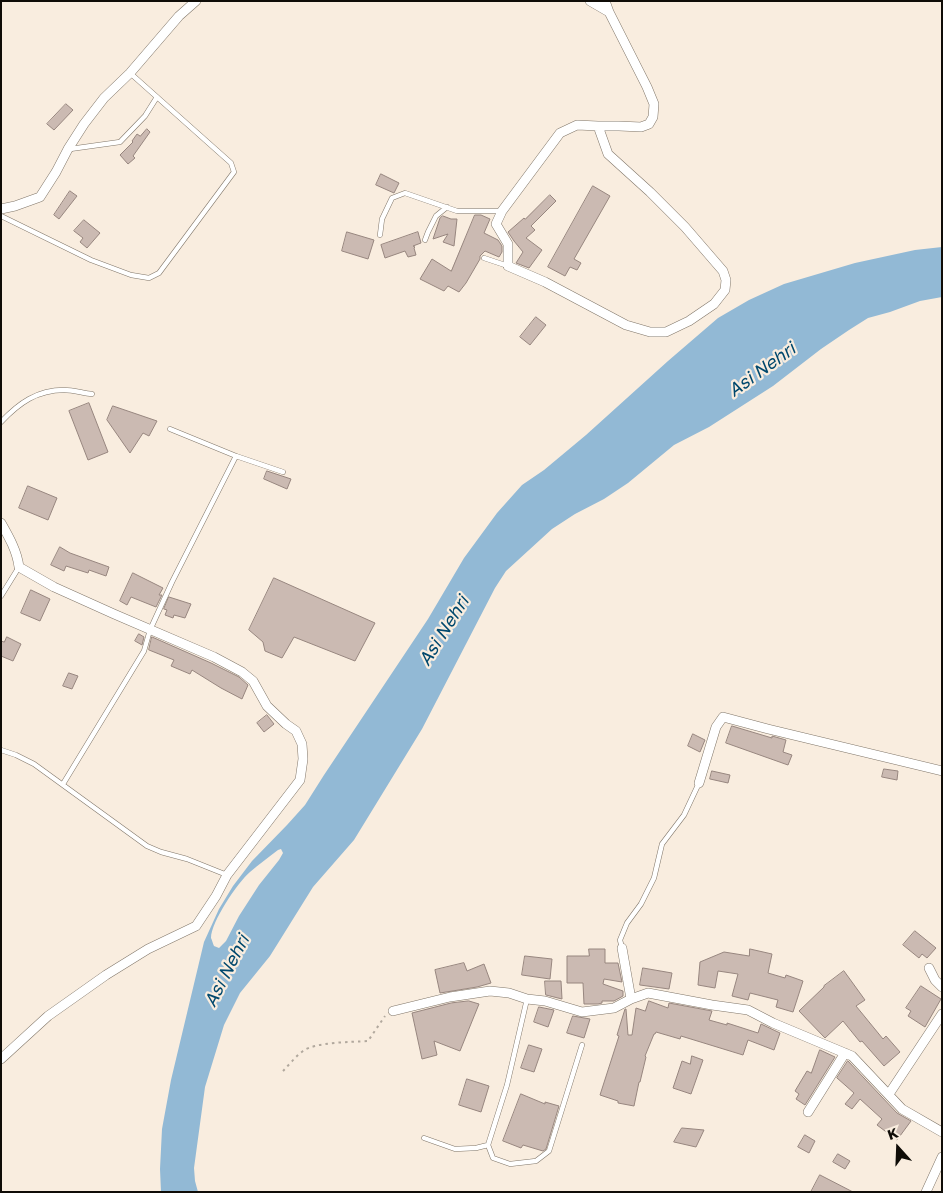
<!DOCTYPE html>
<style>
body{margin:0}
#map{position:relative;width:943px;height:1193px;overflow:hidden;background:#f9eddf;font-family:"Golos Text",sans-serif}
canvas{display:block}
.frame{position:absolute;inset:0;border:2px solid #0f0c07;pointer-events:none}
.north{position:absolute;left:873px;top:1123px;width:50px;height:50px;-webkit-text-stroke:4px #f9eddf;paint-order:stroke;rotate:340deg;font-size:14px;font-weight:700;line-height:20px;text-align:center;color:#0f0c07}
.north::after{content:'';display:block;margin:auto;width:18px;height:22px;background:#0f0c07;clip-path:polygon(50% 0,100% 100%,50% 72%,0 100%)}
</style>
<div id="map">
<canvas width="943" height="1193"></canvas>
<div class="frame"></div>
<div class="north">K</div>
</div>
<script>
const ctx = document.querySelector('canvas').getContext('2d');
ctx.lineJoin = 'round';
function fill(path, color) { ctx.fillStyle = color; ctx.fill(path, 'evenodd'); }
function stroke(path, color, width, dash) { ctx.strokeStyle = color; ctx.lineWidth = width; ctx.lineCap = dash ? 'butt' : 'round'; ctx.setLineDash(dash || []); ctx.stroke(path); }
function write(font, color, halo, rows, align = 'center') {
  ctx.font = font + ' "Golos Text",sans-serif'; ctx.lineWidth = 4.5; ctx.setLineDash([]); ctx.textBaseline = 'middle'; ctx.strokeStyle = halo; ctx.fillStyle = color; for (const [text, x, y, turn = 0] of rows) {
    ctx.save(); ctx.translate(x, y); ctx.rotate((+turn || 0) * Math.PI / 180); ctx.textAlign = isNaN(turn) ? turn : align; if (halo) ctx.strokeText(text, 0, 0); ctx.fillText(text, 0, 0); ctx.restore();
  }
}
fill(new Path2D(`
 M942,247V297L920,301L890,312L868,318L849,330L821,349L773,386L709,427L674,445L628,483L604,499L575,514L552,529L506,571L495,588L422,729L354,840L313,887L270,956L240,993L224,1025L205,1087L194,1168L195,1181L198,1192H161L160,1169L162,1129L171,1080L204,942L219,909L233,886L252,861L287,825L305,805L324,775L428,619L464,558L497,513L522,485L544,470L586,435L668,361L718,318L749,300L784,284L855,263L915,250ZM281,849L283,853L279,860L259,885L239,916L226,941L219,948L214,946C213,944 212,940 211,938C211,922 238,882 250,872C259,864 269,857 278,850Z`), '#92b9d5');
const building = new Path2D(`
 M66,104L73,110L54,130L47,124Z
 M147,129L150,132L133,156L135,158L128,164L120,155L133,142L132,141L137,134L140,136Z
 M381,174L399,183L394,193L376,185Z
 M593,186L610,196L574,259L581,263L577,270L570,267L565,276L548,267Z
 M70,191L77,196L59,219L54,215Z
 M550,195L556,201L531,226L535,230L526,238L542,250L529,268L516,263L523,252L514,241L508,232L524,218L525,219Z
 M475,215H481L490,219L484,233L498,240L502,246V252L499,257L485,251L480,256V259L466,283L459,292L448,286L444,291L420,279L432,259L451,271Z
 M443,216L451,219H457L454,246L443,242L448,234L433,239L440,218Z
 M84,220L100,233L87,248L80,242L83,238L74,231Z
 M347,232L374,240L368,259L342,251Z
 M418,232L421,243L413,246L415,247L414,248L416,255L408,257L405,251L385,258L381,245Z
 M536,317L546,325L530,345L520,337Z
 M89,403L108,452L88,460L69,411Z
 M113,406L157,421L149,436L143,433L130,453L107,420Z
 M267,471L291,479L287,489L264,479Z
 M28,486L57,498L48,520L19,508Z
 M60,547L70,553L109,567L106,576L89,570L88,573L66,566L64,571L51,565Z
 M133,573L163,588L159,595H162L156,607L131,597L127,605L120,601Z
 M274,578L375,623L355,661L294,637L282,658L265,651L263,642L249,630Z
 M31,590L50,599L40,621L21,613Z
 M169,597L191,604L185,618L174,615L173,618L165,615L167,610L164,609Z
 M139,634L144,637L142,645L135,641Z
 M7,637L21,644L13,661L1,656V641L4,642Z
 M152,637L211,663L239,677L248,685L242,699L221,688L192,670L190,674L171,666L174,660L149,650Z
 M69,673L78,676L72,689L63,686Z
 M267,715L274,724L264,732L257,723Z
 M732,726L772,738V736L786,740L783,752L792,755L788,765L726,743Z
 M693,734L705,740L700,752L688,746Z
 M884,769L898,771L897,780L882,777Z
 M712,771L730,775L728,783L710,779Z
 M915,931L936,948L927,958L922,954L919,958L903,945Z
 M589,949H605V963H618L622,982L604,979L603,984L623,991V996L614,1001H602V1003L598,1004H584L583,983H567V956H589Z
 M750,949L772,954L768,973L785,978L786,975L803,981L793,1012L776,1007L778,1000L750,993L748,1000L732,996L738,974L718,971L715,988L698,985L700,962L724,952L749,956Z
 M525,956L552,959L550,979L522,975Z
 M464,963L467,971L484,964L491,983L477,987L440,993L435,970Z
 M643,968L672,973L669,989L640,985Z
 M844,971L865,1000L856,1006L883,1039L886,1036L900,1052L884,1066L862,1041L860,1042L843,1021L825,1038L799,1011L824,987V986Z
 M545,981H561L562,999L546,995Z
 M921,986L941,999L925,1027L908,1016L911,1011L906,1008Z
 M469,1001L479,1004L460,1051L434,1041L437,1055L422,1059L412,1013L451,1003Z
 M649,1001L668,1008L669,1003L712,1011L709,1020L727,1025V1023L758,1033L761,1024L780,1033L774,1050L748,1040L743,1055L681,1036L680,1039L656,1032L655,1034H654L645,1056L646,1057L640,1082H639L634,1106L618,1103V1101L600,1095L619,1036L617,1035L625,1009H626L628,1035H632L636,1008L645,1011Z
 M539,1007L554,1010L548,1027L534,1022Z
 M573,1016L590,1019L584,1038L567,1033Z
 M529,1045L542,1049L534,1072L521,1068Z
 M820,1050L835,1057L805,1105L796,1099L799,1094L795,1091L807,1071L811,1073Z
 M692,1056L703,1060L691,1094L673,1088L682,1061L690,1064Z
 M848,1061L897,1113L911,1121L897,1140L877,1125L882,1119L860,1099L852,1109L845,1104L854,1093L837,1078Z
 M467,1079L489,1086L481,1112L459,1105Z
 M521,1094L545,1104V1102L559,1106L546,1149L543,1151L523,1145L521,1148L503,1141Z
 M682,1128L704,1130L696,1147L674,1142Z
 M805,1135L815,1141L809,1153L798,1147Z
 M838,1154L850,1161L845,1169L833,1162Z
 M820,1175L853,1192H811Z`);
fill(building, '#cbbab2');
stroke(building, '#97867f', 1);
const service = new Path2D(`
 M70,149L120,142L145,116L157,97
 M1,216L91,260L131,275L149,278L159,273L234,172L231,163L130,73
 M380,235L382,219L392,198L405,193L457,211H501
 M425,240L428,232L436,216L447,207
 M484,258L508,266
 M1,422C19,403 37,390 64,390C73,390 83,393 92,394
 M170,429L236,456L283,472
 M1,596L19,567
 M1,750L16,755L34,764L147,846L161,852L187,859L227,875
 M63,784L144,651L150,630L172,582L236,456
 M622,948L620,940L627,923L641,904L654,878L662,844L684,815L699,783
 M424,1138L455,1149L476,1148L488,1145L493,1158L510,1164L536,1161L549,1151L582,1045
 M488,1145L507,1085L527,999`);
const minor = new Path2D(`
 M590,1L609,12
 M598,126L608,154L650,192L685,227L723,271L726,280L725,290L714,304L689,321L666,332H650L626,325L545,282L508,266V244L496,224L502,211L560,133L577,125L598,126H619L641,127L649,124L653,117L654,104L647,87L609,12L605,1
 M1,209L15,206L40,197L56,172L68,149L84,124L104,98L130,73L179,16L196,1
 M1,523C9,537 17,551 19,567L54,587L114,614L214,657L242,672L253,681L267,706L286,724L296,731L302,744L303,759L300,780L227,875L216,896L196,926L148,949L106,975L48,1016L1,1059
 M699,783L716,727L723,717L768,729L942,771
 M622,948L631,999
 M929,968L935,980L942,987
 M393,1011L450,997L490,991L509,993L527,999L545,1001L582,1012L614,1008L631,999L648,993L712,1005L748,1010L773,1023L852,1056L902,1109L942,1132
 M889,1094L942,1014
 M808,1112L845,1053
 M926,1192L942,1157`);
stroke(service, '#807669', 5.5);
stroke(minor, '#807669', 10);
stroke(new Path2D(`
 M283,1071C289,1065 295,1057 303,1051C315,1042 352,1042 368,1041L385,1016`), '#b1a89d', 2, [2.5, 4]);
stroke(service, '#fff', 4.5);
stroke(minor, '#fff', 9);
write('italic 18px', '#00486d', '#f9eddf', [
 ["Asi Nehri",762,370,-36],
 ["Asi Nehri",444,631,-58],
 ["Asi Nehri",227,971,-63]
]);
</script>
